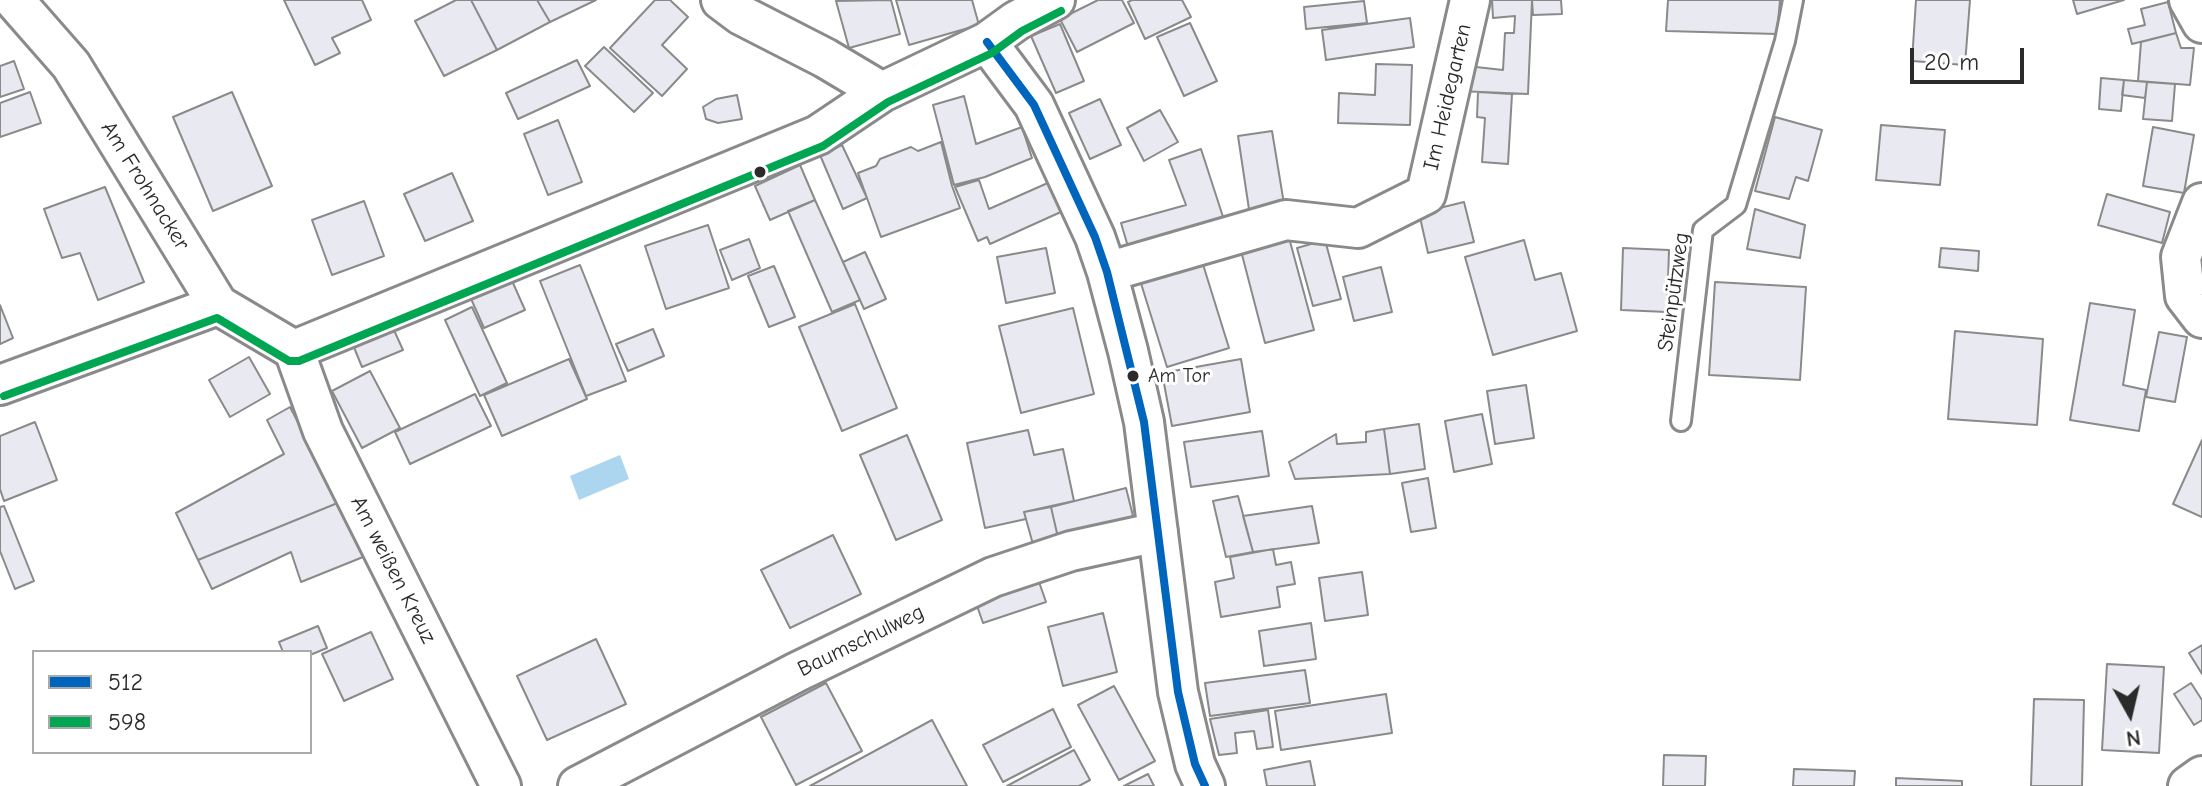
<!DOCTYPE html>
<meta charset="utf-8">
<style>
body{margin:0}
#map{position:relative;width:2202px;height:786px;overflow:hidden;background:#fff;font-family:"Comic Neue",sans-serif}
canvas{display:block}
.legend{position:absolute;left:32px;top:650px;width:280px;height:104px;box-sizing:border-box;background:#fff;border:2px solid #aaa;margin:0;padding:10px 14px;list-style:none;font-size:24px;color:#2b2b2b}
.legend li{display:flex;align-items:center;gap:16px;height:40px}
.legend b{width:40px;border:2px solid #aaa}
.north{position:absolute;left:2090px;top:674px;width:80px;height:80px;-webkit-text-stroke:6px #fff;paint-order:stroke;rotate:172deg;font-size:22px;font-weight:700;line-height:32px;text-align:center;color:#2b2b2b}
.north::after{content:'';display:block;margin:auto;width:28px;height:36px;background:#2b2b2b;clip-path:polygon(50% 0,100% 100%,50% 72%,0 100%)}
.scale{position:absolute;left:1910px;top:48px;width:114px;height:36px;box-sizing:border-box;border:4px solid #2b2b2b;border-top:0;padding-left:10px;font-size:24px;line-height:28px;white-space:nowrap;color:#2b2b2b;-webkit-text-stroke:6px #fff;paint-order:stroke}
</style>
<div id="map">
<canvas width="2202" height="786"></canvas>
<ul class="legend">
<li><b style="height:10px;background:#0065bd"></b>512</li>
<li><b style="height:10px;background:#00a651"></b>598</li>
</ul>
<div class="north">N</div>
<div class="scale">20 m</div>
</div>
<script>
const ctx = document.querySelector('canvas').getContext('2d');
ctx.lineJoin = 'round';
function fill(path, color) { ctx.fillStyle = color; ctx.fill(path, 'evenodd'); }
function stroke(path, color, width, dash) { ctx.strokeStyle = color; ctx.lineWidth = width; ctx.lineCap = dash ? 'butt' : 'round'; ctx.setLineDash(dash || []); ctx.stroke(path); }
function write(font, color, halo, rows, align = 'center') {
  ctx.font = font + ' "Comic Neue",sans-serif'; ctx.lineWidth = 6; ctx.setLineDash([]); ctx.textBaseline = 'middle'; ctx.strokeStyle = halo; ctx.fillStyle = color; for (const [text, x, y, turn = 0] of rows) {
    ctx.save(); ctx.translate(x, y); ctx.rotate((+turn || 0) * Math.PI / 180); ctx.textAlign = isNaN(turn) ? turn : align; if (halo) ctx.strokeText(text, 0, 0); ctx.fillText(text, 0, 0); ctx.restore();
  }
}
fill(new Path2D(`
 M620,455L629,479L579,500L570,476Z`), '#acd5ef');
const building = new Path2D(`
 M284,0H362L371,20L332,38L340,53L315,65Z
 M456,0H471L497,50L444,76L415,21Z
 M471,0H537L550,22L497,50Z
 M537,0H596L550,22Z
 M655,0H670L688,17L662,45L687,69L662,96L610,48Z
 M891,0L900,34L849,48L836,1Z
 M896,0H972L979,25L909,45Z
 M1098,0H1122L1134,23L1077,52L1060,19Z
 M1132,0H1182L1191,17L1145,39L1128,2Z
 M1492,0H1532L1528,94L1459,91L1467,66L1503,70L1505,33H1514L1515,16L1493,18Z
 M1532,0H1561L1562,14L1533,15Z
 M1668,0H1780L1777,34L1666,31Z
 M1916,0H1970L1965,65L1912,61Z
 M2073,0H2124L2077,14Z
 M1364,1L1367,23L1306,29L1304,7Z
 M2168,2L2176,33L2132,44L2128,29L2145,25L2141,9Z
 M1410,18L1414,47L1326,60L1322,30Z
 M1190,23L1217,81L1184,96L1157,37Z
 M1060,24L1084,81L1056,93L1031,36Z
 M2176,33L2181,48H2194L2190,85L2138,81L2141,42Z
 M604,47L653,93L634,112L585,66Z
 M577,60L590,86L518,119L506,93Z
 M14,61L24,89L0,97V66Z
 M1376,64L1412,65L1410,125L1338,123L1339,93L1375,95Z
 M2101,78L2124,80L2121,111L2099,109Z
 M2124,80L2147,82L2145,98L2122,95Z
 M2147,82L2175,84L2172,121L2143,119Z
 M30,92L41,123L0,137V103Z
 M232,92L272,186L213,211L173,117Z
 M1478,92L1512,94L1508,164L1482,162L1485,118L1477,117Z
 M737,95L742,119L718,123L706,119L703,107L716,99Z
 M964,96L976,144L1022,127L1032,158L985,177L954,185L933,105Z
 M1100,99L1121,145L1090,159L1069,113Z
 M1160,110L1178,142L1144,161L1127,128Z
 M1775,117L1822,130L1808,181L1796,177L1789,199L1755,191Z
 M558,120L582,182L548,195L524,134Z
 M1881,125L1945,130L1940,185L1876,180Z
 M2153,127L2194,135L2184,193L2143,186Z
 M1272,131L1285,210L1250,216L1238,136Z
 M941,142L952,186L960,208L881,237L858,173L876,166L880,159L911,147L918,151Z
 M842,145L867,198L843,209L820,155Z
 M1201,149L1225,223L1129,250L1121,223L1186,205L1169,160Z
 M800,165L815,200L770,220L755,186Z
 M452,173L473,221L425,241L404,194Z
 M979,180L989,209L1050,182L1063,211L990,244L987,237L978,241L955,187Z
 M105,187L144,282L98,300L80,253L62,258L44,209Z
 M2107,194L2170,212L2162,243L2098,225Z
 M815,200L860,300L832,312L788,211Z
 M364,201L384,256L332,275L312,220Z
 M1464,202L1474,242L1428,253L1419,213Z
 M1755,209L1805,225L1800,258L1747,249Z
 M708,225L729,288L666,309L645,246Z
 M1288,234L1314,330L1265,343L1240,247Z
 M749,239L760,268L732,280L720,250Z
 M1325,240L1341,299L1313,306L1297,248Z
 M1524,240L1535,280L1561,273L1577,331L1493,355L1465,257Z
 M1046,248L1055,293L1006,303L997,257Z
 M1623,248L1669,250L1667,312L1621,310Z
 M1941,248L1979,251L1978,271L1939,267Z
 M865,252L886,299L864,309L843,262Z
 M1201,258L1229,348L1167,367L1139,277Z
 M580,265L626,381L586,396L540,281Z
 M774,266L795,317L769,327L748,276Z
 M1381,267L1392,312L1354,321L1343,277Z
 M509,274L525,310L484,328L468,292Z
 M1715,282L1806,287L1800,380L1709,375Z
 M2090,303L2135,310L2123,385L2146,390L2139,431L2070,420Z
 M855,304L897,408L842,431L799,327Z
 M0,305L13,338L0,344Z
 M472,307L507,383L480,396L445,320Z
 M1073,308L1094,394L1021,413L999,326Z
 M393,328L403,350L362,367L353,345Z
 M653,329L664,356L628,371L616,344Z
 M1955,331L2043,339L2037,425L1948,419Z
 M2159,332L2187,337L2175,402L2146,397Z
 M249,357L270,394L230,417L209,380Z
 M569,359L587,399L502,436L484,395Z
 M1241,359L1250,412L1172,426L1162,373Z
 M370,371L400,428L362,448L332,391Z
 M1526,385L1534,438L1495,444L1487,391Z
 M475,394L491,426L410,464L395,432Z
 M290,407L340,502L198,560L176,513L284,454L267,420Z
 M1482,414L1492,464L1454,472L1445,421Z
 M35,422L57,480L4,501L0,489V436Z
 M1419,424L1425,469L1390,474L1384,429Z
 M1384,429L1390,474L1295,479L1289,462L1336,434L1337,444L1366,442V432Z
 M1028,430L1034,455L1063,449L1074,501L1024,512L1026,519L985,528L967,443Z
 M1262,431L1269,476L1191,487L1184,442Z
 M907,435L942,520L896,540L860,455Z
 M2202,440V517L2173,504Z
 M1428,478L1436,528L1411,532L1402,483Z
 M1126,488L1135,524L1059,542L1051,507Z
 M1238,496L1253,552L1226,557L1213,501Z
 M340,502L363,557L301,582L291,552L212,589L198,560Z
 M4,506L34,581L15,589L0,551V507Z
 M1312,506L1319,543L1253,552L1243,516Z
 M1051,507L1059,542L1034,548L1024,512Z
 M833,535L861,594L790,628L761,570Z
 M1273,549L1276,565L1291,562L1295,584L1277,587L1280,607L1221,617L1215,582L1234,578L1230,557Z
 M1362,572L1368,615L1325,621L1319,578Z
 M1037,576L1046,602L983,623L974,597Z
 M1103,613L1117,672L1063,686L1048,627Z
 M1311,623L1316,659L1264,666L1259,631Z
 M318,626L327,648L310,655V652H283L279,642Z
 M371,632L393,679L344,701L322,654Z
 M596,639L626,704L547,740L517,676Z
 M2202,645V674L2189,653Z
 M2107,664L2164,667L2159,753L2102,750Z
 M1305,670L1310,703L1210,716L1205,683Z
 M826,683L862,751L796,785L761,717Z
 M2191,683L2202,700V720L2194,725L2174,694Z
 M1114,686L1155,761L1119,780L1078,705Z
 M1386,694L1392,733L1281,750L1275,711Z
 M2034,699L2084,700L2082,786H2031Z
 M1053,709L1071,747L1003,782L983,745Z
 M1268,710L1273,747L1257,749L1254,731L1235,733L1237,753L1219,755L1210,719Z
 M932,720L967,786H810Z
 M1074,750L1090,780L1079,786H1007Z
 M1664,755L1706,756L1705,786H1663Z
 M1310,761L1315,786H1267L1264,770Z
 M1794,769L1855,771L1854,786H1793Z
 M1148,774L1154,786H1124Z
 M1896,778L1962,781V786H1896Z`);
fill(building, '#e9e9f1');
stroke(building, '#8a8a8a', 2);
const lane = new Path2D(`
 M1681,421L1703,230L1736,205L1785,41L1793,0`);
const street = new Path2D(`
 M14,0L71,65L218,305L294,350
 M721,0L741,15L825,58L882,92
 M2189,0L2202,23
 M987,42L1034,105L1095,237L1107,272L1128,351L1144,422L1178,692L1195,764L1205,786
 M2202,203L2181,257L2185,296L2202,318
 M1107,272L1286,220L1358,228L1426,194L1470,0
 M294,350L818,135L882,92L987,42L1016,21L1055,0
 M294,350L323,431L501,786
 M0,385L218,305
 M578,786L797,672L993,577L1071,551L1158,532
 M2188,786L2202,776`);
stroke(lane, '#8a8a8a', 24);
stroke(street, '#8a8a8a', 44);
stroke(lane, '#fff', 18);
stroke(street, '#fff', 38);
stroke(new Path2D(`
 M987,42L1034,105L1095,237L1107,272L1144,422L1178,692L1195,764L1205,786`), '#0065bd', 8);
stroke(new Path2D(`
 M4,396L217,318L289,361H299L823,146L888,102L992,53L1022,31L1061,11`), '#00a651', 8);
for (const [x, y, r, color] of [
 [760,172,7,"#2b2b2b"],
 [1133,376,7,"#2b2b2b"]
]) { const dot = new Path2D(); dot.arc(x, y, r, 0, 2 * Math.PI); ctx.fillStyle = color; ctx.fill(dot); stroke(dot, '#fff', 3); }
write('20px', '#2b2b2b', '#fff', [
 ["Am Tor",1148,376]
], 'left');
write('22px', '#2b2b2b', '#fff', [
 ["Im Heidegarten",1448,97,-77],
 ["Am Frohnacker",145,186,58],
 ["Steinpützweg",1674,292,-82],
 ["Am weißen Kreuz",393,570,63],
 ["Baumschulweg",861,641,-26]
]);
</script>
